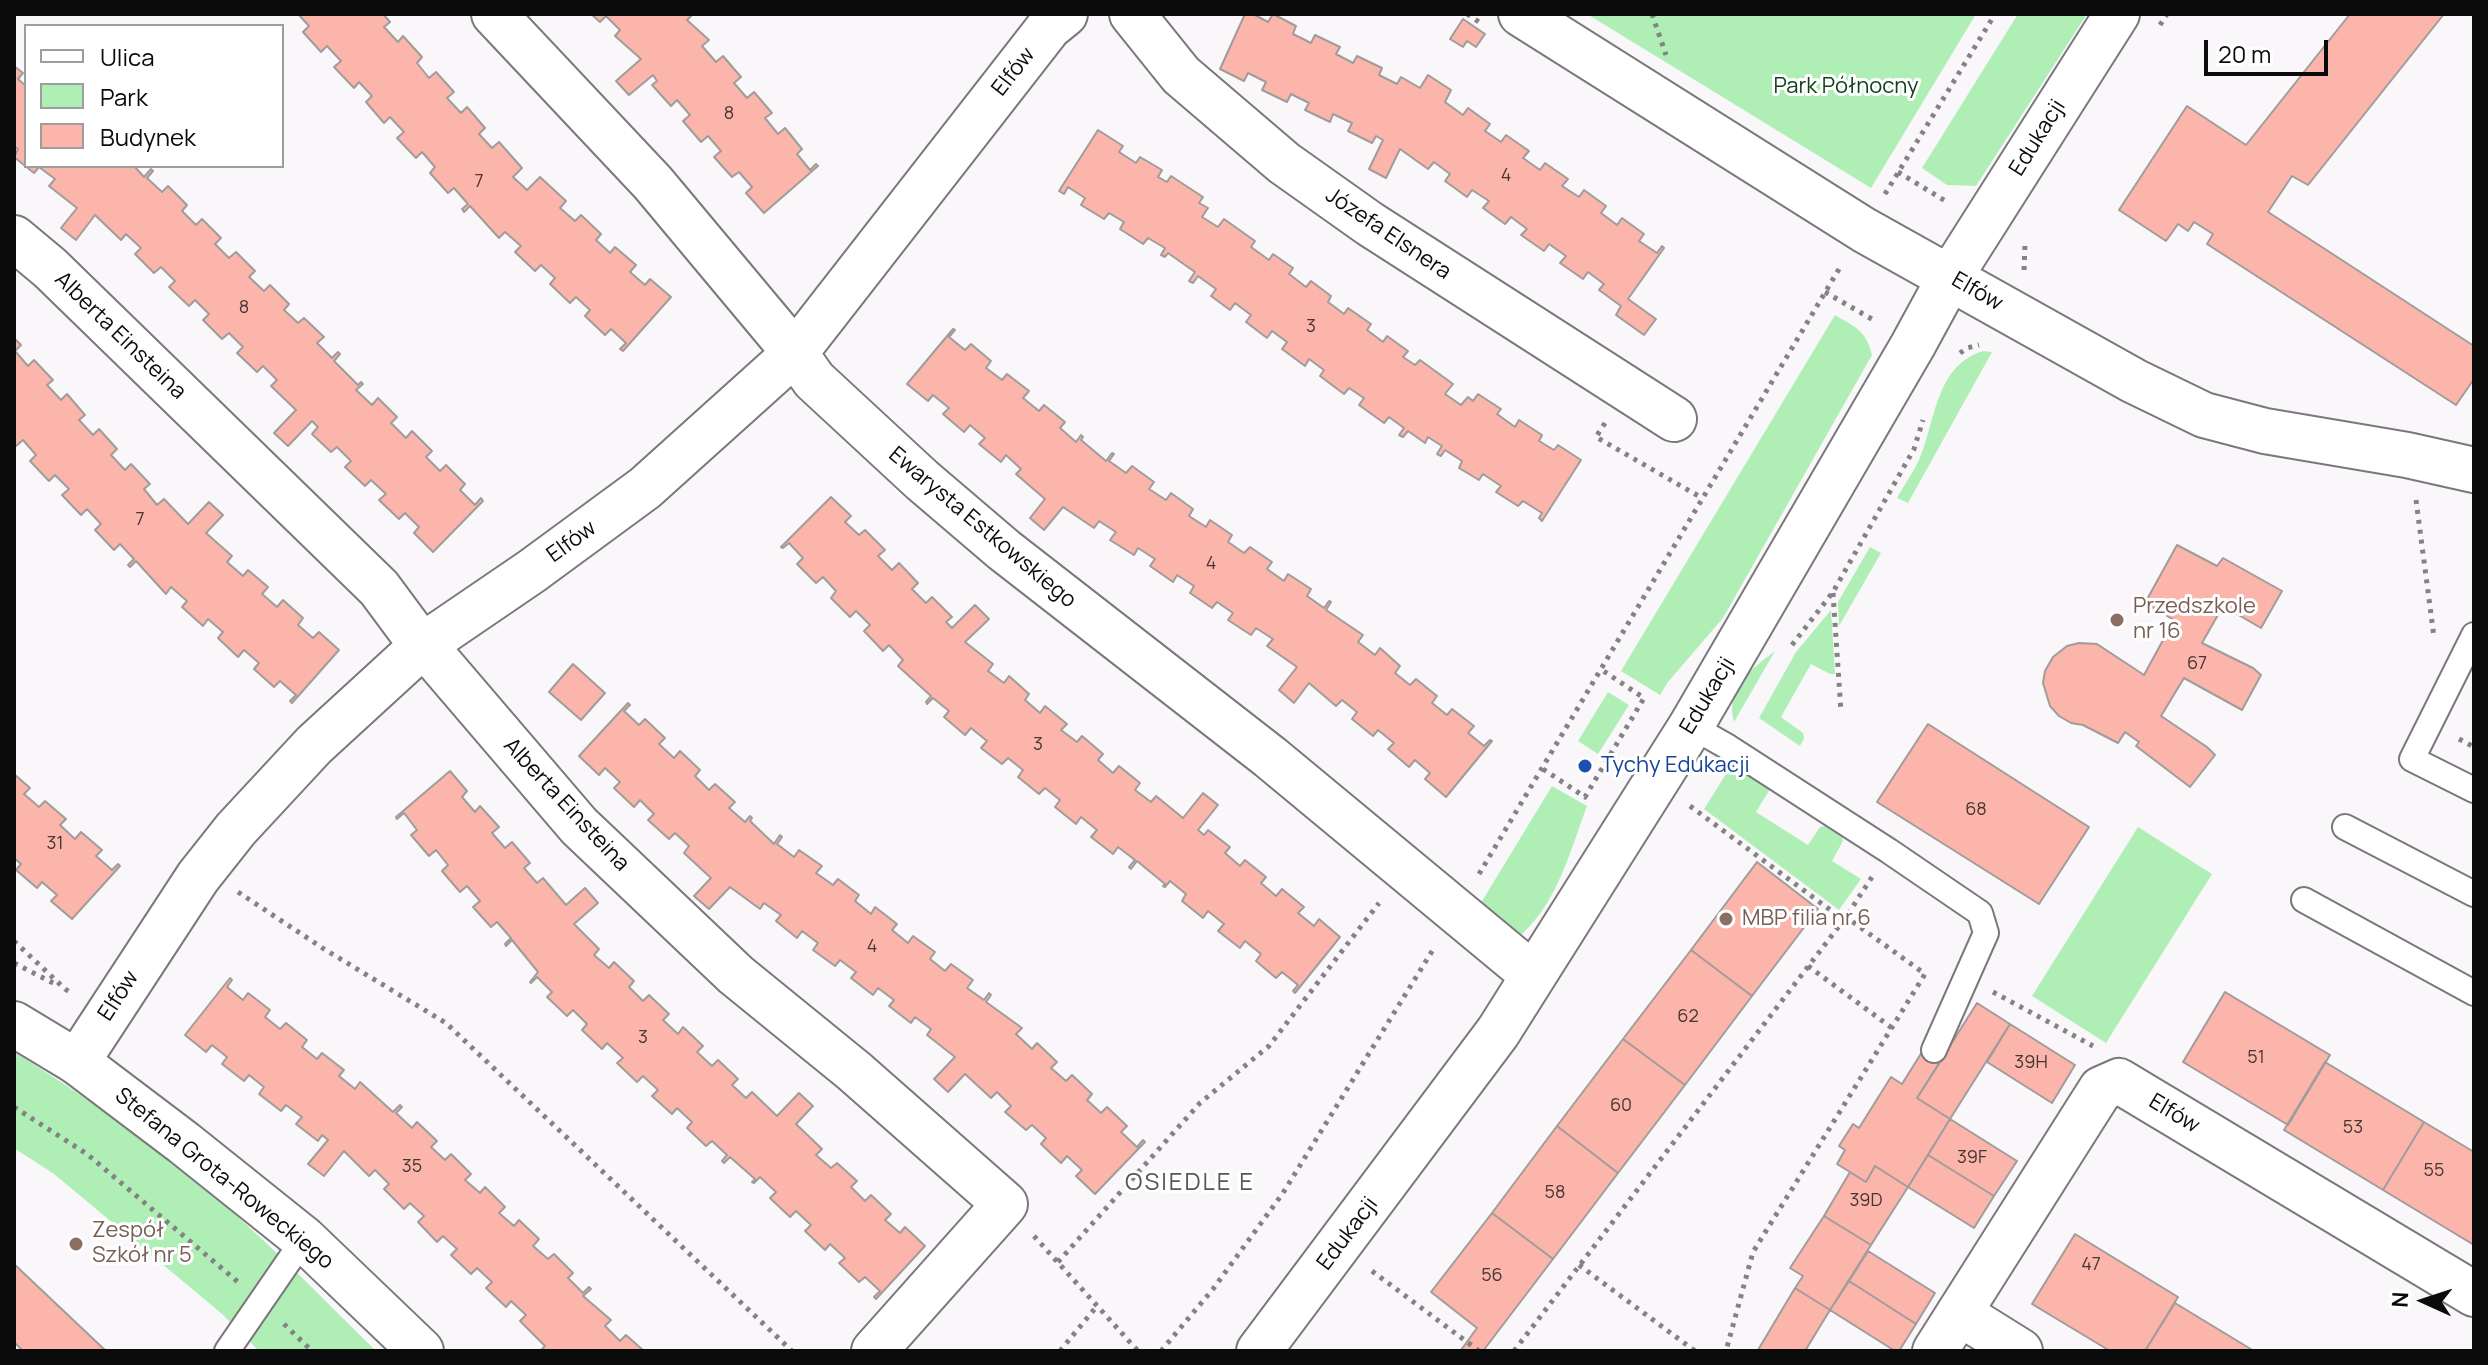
<!DOCTYPE html>
<meta charset="utf-8">
<style>
body{margin:0}
#map{position:relative;width:2488px;height:1365px;overflow:hidden;background:#faf7fb;font-family:Manrope,sans-serif}
canvas{display:block}
.frame{position:absolute;inset:0;border:16px solid #0c0b0c;pointer-events:none}
.legend{position:absolute;left:24px;top:24px;width:260px;height:144px;box-sizing:border-box;background:#fff;border:2px solid #9e9d9e;margin:0;padding:10px 14px;list-style:none;font-size:24px;color:#0c0b0c}
.legend li{display:flex;align-items:center;gap:16px;height:40px}
.legend b{width:40px;border:2px solid #9e9d9e}
.north{position:absolute;left:2384px;top:1261px;width:80px;height:80px;-webkit-text-stroke:6px #fff;paint-order:stroke;rotate:273deg;font-size:22px;font-weight:700;line-height:32px;text-align:center;color:#0c0b0c}
.north::after{content:'';display:block;margin:auto;width:28px;height:36px;background:#0c0b0c;clip-path:polygon(50% 0,100% 100%,50% 72%,0 100%)}
.scale{position:absolute;left:2204px;top:40px;width:124px;height:36px;box-sizing:border-box;border:4px solid #0c0b0c;border-top:0;padding-left:10px;font-size:24px;line-height:28px;white-space:nowrap;color:#0c0b0c;-webkit-text-stroke:6px #fff;paint-order:stroke}
</style>
<div id="map">
<canvas width="2488" height="1365"></canvas>
<div class="frame"></div>
<ul class="legend">
<li><b style="height:10px;background:#fff"></b>Ulica</li>
<li><b style="height:22px;background:#afefb5"></b>Park</li>
<li><b style="height:22px;background:#fbb5aa"></b>Budynek</li>
</ul>
<div class="north">N</div>
<div class="scale">20 m</div>
</div>
<script>
const ctx = document.querySelector('canvas').getContext('2d');
ctx.lineJoin = 'round';
function fill(path, color) { ctx.fillStyle = color; ctx.fill(path, 'evenodd'); }
function stroke(path, color, width, dash) { ctx.strokeStyle = color; ctx.lineWidth = width; ctx.lineCap = dash ? 'butt' : 'round'; ctx.setLineDash(dash || []); ctx.stroke(path); }
function write(font, color, halo, rows, align = 'center') {
  ctx.font = font + ' Manrope,sans-serif'; ctx.lineWidth = 6; ctx.setLineDash([]); ctx.textBaseline = 'middle'; ctx.strokeStyle = halo; ctx.fillStyle = color; for (const [text, x, y, turn = 0] of rows) {
    ctx.save(); ctx.translate(x, y); ctx.rotate((+turn || 0) * Math.PI / 180); ctx.textAlign = isNaN(turn) ? turn : align; if (halo) ctx.strokeText(text, 0, 0); ctx.fillText(text, 0, 0); ctx.restore();
  }
}
fill(new Path2D(`
 M1587,14H1976L1871,188Z
 M2018,14H2087L1976,186L1947,185L1922,168Z
 M1835,315C1855,327 1866,330 1872,355L1723,618L1668,682L1660,695L1621,671Z
 M1983,351L1992,352L1908,503L1897,498C1904,485 1913,473 1919,460C1936,421 1935,366 1983,351Z
 M1870,547L1881,553L1839,626L1838,602Z
 M1831,610L1835,674H1830L1811,664L1781,717L1803,733L1804,738L1800,746L1759,718L1796,652Z
 M1775,651L1734,722C1725,689 1751,669 1775,651Z
 M1608,692L1629,705L1598,754L1578,741Z
 M1733,763L1767,784L1770,789L1756,812L1808,845L1820,827L1825,826L1842,837L1843,841L1832,861L1861,879L1839,910L1704,809Z
 M1552,786L1587,806C1570,851 1558,901 1522,934L1508,933L1476,911Z
 M2138,827L2212,874L2106,1043L2032,996Z
 M14,1052C78,1091 139,1136 198,1183C261,1234 318,1294 376,1351H259L221,1313L54,1174L14,1148Z`), '#afefb5');
const building = new Path2D(`
 M298,14H383L390,22L384,27L398,42L403,36L422,57L417,63L429,78L436,72L454,92L447,98L461,113L467,107L485,128L479,134L492,148L499,142L522,168L513,177L527,190L540,177L566,201L560,208L575,221L581,215L601,234L596,240L610,253L615,247L636,265L630,272L645,285L650,279L671,297L623,351L620,349L626,343L611,329L605,335L585,316L590,310L576,297L570,303L550,284L555,278L541,265L535,271L515,252L521,246L505,232L499,238L470,206L464,212L462,209L468,204L454,188L448,193L430,173L435,167L422,152L416,158L397,138L404,132L390,117L384,123L366,102L372,96L359,82L354,88L334,67L341,61L327,46L321,52L303,32L309,26Z
 M591,14H693L687,20L709,40L702,46L716,62L723,56L741,77L734,83L747,98L754,92L772,113L765,118L778,134L785,128L802,149L797,154L810,170L816,164L818,166L764,213L746,193L752,187L739,172L732,177L714,157L721,151L708,136L701,142L683,121L690,115L677,100L671,106L652,85L657,81L653,75L629,95L616,81L641,59L615,36L620,30L606,16L600,22Z
 M1245,14H1253L1268,22L1273,14L1296,26L1293,34L1311,43L1315,35L1340,47L1336,54L1353,63L1357,56L1382,68L1379,75L1397,84L1401,77L1420,88L1428,75L1451,90L1445,102L1463,115L1468,108L1490,124L1485,131L1501,142L1506,135L1529,151L1523,158L1540,170L1545,163L1568,179L1562,186L1579,197L1584,190L1606,206L1601,213L1617,225L1622,218L1644,234L1639,241L1657,253L1662,246L1664,248L1628,299L1656,319L1644,335L1616,315L1621,306L1599,290L1604,284L1588,272L1583,279L1560,263L1566,256L1549,244L1544,251L1521,235L1527,229L1511,217L1505,224L1483,208L1489,201L1472,190L1467,197L1445,181L1450,174L1434,162L1428,169L1400,149L1386,178L1369,169L1383,140L1376,136L1372,143L1348,131L1352,123L1333,114L1330,122L1305,110L1309,103L1291,94L1287,102L1262,90L1266,82L1248,73L1244,81L1220,69Z
 M2350,14H2444L2308,185L2292,176L2268,212L2474,346V379L2456,405L2207,244L2213,234L2194,222L2188,231L2178,224L2166,241L2119,210L2187,106L2246,145Z
 M1463,19L1485,34L1476,47L1467,41L1463,47L1450,39Z
 M14,66L23,73L18,79L26,86V166H134L144,177L151,169L153,171L147,178L162,192L168,186L187,205L182,211L196,225L202,219L221,238L215,244L229,258L236,252L255,271L249,277L264,291L270,285L289,304L284,310L298,323L304,318L324,337L317,343L332,358L338,352L340,354L334,361L358,385L361,382L363,384L356,390L372,405L378,398L397,417L391,423L406,438L412,431L432,451L426,457L440,471L446,465L465,484L460,490L475,505L481,498L483,501L433,552L414,533L419,527L405,513L399,519L379,500L386,494L371,480L365,486L345,467L351,461L337,447L331,452L312,434L318,427L312,421L288,446L274,433L296,410L271,386L277,380L263,366L257,372L237,353L243,347L229,333L222,339L203,320L209,314L195,300L189,306L169,287L175,281L161,267L154,273L135,254L141,248L126,234L121,240L95,215L76,240L61,228L77,208L49,186L55,179L39,167L34,173L14,157L18,149L14,146Z
 M1098,130L1123,146L1119,152L1136,163L1140,157L1162,170L1158,177L1167,182L1171,176L1203,197L1199,203L1208,208L1202,217L1218,227L1224,219L1255,241L1251,247L1269,260L1273,254L1293,268L1289,274L1306,287L1311,281L1331,296L1328,302L1344,314L1348,308L1371,324L1367,330L1383,342L1387,336L1408,351L1403,357L1415,365L1420,360L1453,384L1445,394L1461,405L1468,397L1473,401L1478,394L1501,409L1497,414L1515,427L1519,420L1542,435L1539,441L1554,450L1558,445L1581,460L1542,521L1539,518L1542,513L1523,501L1518,506L1496,492L1501,486L1483,474L1479,480L1459,468L1462,461L1445,450L1441,456L1437,454L1442,446L1428,437L1425,443L1408,431L1403,437L1399,435L1404,428L1389,417L1384,423L1359,405L1364,398L1349,388L1344,394L1320,376L1324,370L1309,359L1305,366L1282,349L1287,342L1272,331L1267,338L1246,322L1251,315L1235,303L1230,310L1211,296L1216,289L1198,276L1193,283L1189,281L1195,272L1168,253L1165,257L1161,255L1165,248L1148,238L1143,244L1120,229L1124,222L1109,213L1104,219L1081,205L1085,198L1068,187L1064,194L1059,191Z
 M953,329L955,330L949,337L965,350L971,344L991,361L986,368L1002,380L1007,374L1029,391L1023,398L1039,411L1044,405L1065,422L1060,428L1076,442L1081,435L1083,437L1081,440L1106,461L1112,453L1114,454L1109,461L1126,473L1132,466L1154,482L1149,489L1166,500L1171,493L1193,509L1189,516L1206,527L1210,520L1232,535L1228,542L1244,553L1250,547L1272,562L1267,569L1284,581L1288,574L1311,589L1307,596L1324,608L1329,601L1331,602L1326,610L1363,635L1358,642L1375,655L1380,648L1400,666L1395,673L1410,685L1416,679L1437,696L1432,703L1447,715L1452,709L1474,726L1468,733L1484,746L1490,740L1492,741L1446,797L1425,779L1430,773L1415,760L1409,767L1388,749L1394,743L1378,730L1373,736L1352,719L1357,712L1342,700L1336,706L1309,683L1294,703L1279,690L1297,667L1267,646L1273,639L1256,628L1251,635L1228,620L1233,613L1217,602L1212,608L1190,593L1194,586L1177,575L1173,582L1150,566L1155,559L1138,548L1134,555L1110,540L1116,532L1099,521L1094,528L1063,507L1044,530L1030,518L1045,499L1016,474L1021,469L1006,455L1001,462L979,444L985,438L970,425L964,432L943,414L949,408L933,395L928,401L907,384Z
 M14,338L21,345L15,351L28,366L34,360L53,380L47,385L61,400L67,394L85,415L79,420L93,435L99,429L117,449L111,455L125,470L131,464L150,484L144,489L157,505L164,499L188,524L209,502L223,515L206,533L232,556L227,562L243,576L248,570L268,587L262,594L277,607L283,600L303,618L298,625L313,638L319,632L339,650L292,703L290,701L296,695L280,681L274,687L254,669L259,663L244,650L238,657L218,638L223,632L208,619L203,626L182,607L187,601L171,587L166,594L136,561L130,567L128,565L134,559L120,544L114,550L95,530L101,524L87,509L81,515L62,495L69,489L55,475L49,481L30,461L36,455L23,440L16,446L14,444Z
 M831,497L851,516L845,522L859,535L865,530L885,550L878,556L892,570L899,563L918,583L912,589L926,603L932,597L952,617L946,622L952,628L975,605L989,619L965,642L993,664L988,671L1004,683L1009,676L1029,694L1025,700L1040,713L1045,706L1067,724L1061,730L1077,742L1082,736L1103,754L1098,760L1113,773L1119,766L1140,783L1135,790L1151,802L1156,796L1183,818L1203,793L1218,805L1198,830L1204,835L1208,830L1230,847L1225,853L1240,866L1245,860L1266,877L1261,883L1276,896L1282,889L1304,907L1298,913L1314,926L1319,919L1340,937L1295,993L1293,991L1298,985L1282,972L1276,978L1256,961L1261,954L1245,941L1240,948L1218,931L1224,924L1208,911L1203,918L1182,901L1186,894L1170,881L1165,887L1163,886L1165,884L1137,861L1131,869L1129,867L1135,860L1118,847L1113,854L1091,837L1097,830L1081,817L1076,824L1055,807L1060,800L1045,788L1039,794L1018,777L1023,770L1008,758L1002,764L981,748L987,741L971,728L965,735L944,717L949,711L933,698L927,704L926,702L931,696L898,666L903,660L889,645L883,651L864,631L870,625L856,611L850,617L831,598L836,591L823,577L816,583L797,564L803,558L789,543L783,548L781,547Z
 M2177,545L2217,566L2223,558L2282,591L2261,628L2223,606L2202,643L2253,668L2261,675L2242,710L2184,678L2161,716L2207,747L2215,755L2190,787L2136,746L2139,742L2125,732L2118,743L2083,725L2071,723L2059,716L2050,706L2043,683L2045,671L2053,657L2067,646L2079,643L2097,644L2144,675L2174,620L2145,603Z
 M573,664L605,693L581,720L549,692Z
 M628,703L630,705L624,711L639,725L645,719L665,738L659,744L674,758L680,751L700,770L695,776L709,790L715,784L735,802L729,808L745,822L750,816L752,818L750,821L774,844L780,835L782,837L777,844L794,857L799,850L822,866L816,873L833,885L838,879L859,895L855,901L871,914L875,907L897,924L892,930L908,943L913,936L935,952L930,959L945,971L951,964L973,980L967,988L984,1000L989,993L991,995L986,1002L1022,1028L1016,1034L1032,1049L1037,1043L1057,1062L1051,1068L1066,1081L1072,1075L1092,1094L1087,1100L1101,1113L1107,1107L1127,1126L1121,1132L1137,1147L1143,1140L1145,1142L1095,1194L1076,1176L1082,1170L1067,1156L1061,1163L1041,1144L1046,1138L1032,1125L1026,1130L1005,1112L1011,1106L997,1092L991,1098L965,1074L948,1092L934,1079L955,1057L927,1035L931,1029L915,1017L911,1023L889,1006L894,1000L878,988L873,995L851,978L856,972L840,960L835,966L813,950L818,943L802,931L797,938L776,921L781,915L764,903L760,909L730,887L709,909L694,896L711,878L684,853L689,846L675,833L669,839L648,820L654,814L640,800L634,807L614,788L620,782L605,768L599,775L579,756Z
 M1928,724L2089,827L2039,904L1877,802Z
 M450,771L467,791L462,797L475,812L480,806L499,827L492,833L505,848L512,842L530,863L524,868L537,883L543,878L566,905L585,888L598,903L574,924L599,949L594,955L609,968L614,962L634,981L629,987L643,1001L649,995L669,1014L663,1020L678,1034L683,1027L703,1046L697,1052L712,1066L718,1060L738,1079L732,1085L746,1098L752,1092L777,1116L799,1093L813,1106L796,1124L822,1149L816,1155L831,1168L837,1163L857,1181L851,1187L865,1201L871,1195L891,1214L885,1220L900,1233L905,1227L925,1246L876,1299L874,1297L880,1291L865,1277L859,1282L839,1263L845,1258L830,1244L825,1250L805,1231L811,1225L796,1211L790,1217L770,1198L776,1192L760,1177L754,1183L752,1182L755,1179L730,1157L724,1163L722,1161L727,1155L712,1141L706,1146L687,1128L692,1122L677,1108L672,1114L652,1096L658,1090L643,1076L637,1082L617,1063L623,1058L607,1043L602,1049L582,1030L587,1024L573,1010L567,1016L547,997L552,992L537,977L531,983L530,982L538,972L512,940L506,946L505,944L511,938L497,922L491,927L473,907L480,901L467,886L460,892L442,871L448,865L436,850L429,856L411,835L417,830L404,813L397,819L396,817Z
 M14,774L30,788L24,794L39,807L45,801L66,819L60,825L75,839L81,832L102,850L96,856L112,870L118,864L120,866L72,919L51,901L57,895L42,882L37,888L16,870L21,864L14,858Z
 M1757,862L1818,909L1752,996L1691,950Z
 M1691,950L1752,996L1685,1085L1623,1039Z
 M230,978L232,980L227,987L243,1000L248,993L270,1010L265,1017L280,1029L286,1023L307,1040L302,1047L317,1059L322,1053L344,1070L339,1076L355,1089L360,1082L393,1112L400,1105L402,1107L396,1113L412,1128L417,1122L437,1141L431,1147L445,1160L451,1154L471,1174L465,1180L480,1193L485,1187L505,1207L499,1213L514,1226L519,1220L539,1239L533,1246L548,1259L554,1254L573,1273L568,1278L583,1293L589,1287L591,1289L583,1296L611,1320L605,1326L620,1341L626,1335L644,1351H540L545,1346L520,1321L526,1315L511,1301L506,1307L486,1288L492,1282L477,1268L471,1274L451,1255L457,1249L443,1236L437,1242L418,1222L424,1216L410,1203L404,1209L384,1189L389,1184L375,1170L369,1176L344,1151L324,1176L308,1164L328,1140L322,1135L318,1141L296,1124L302,1117L286,1105L281,1111L259,1094L264,1087L249,1075L244,1081L222,1064L227,1057L212,1045L206,1052L185,1035Z
 M2225,992L2330,1055L2288,1125L2183,1062Z
 M1977,1003L2010,1024L1950,1119L1917,1098Z
 M2010,1024L2075,1065L2052,1103L1987,1062Z
 M1623,1039L1685,1085L1618,1173L1557,1126Z
 M1922,1052L1939,1064L1917,1098L1950,1119L1908,1187L1875,1166L1866,1182L1837,1164L1845,1150L1839,1146L1853,1124L1859,1128L1891,1077L1902,1084Z
 M2325,1062L2424,1122L2383,1190L2284,1130Z
 M1950,1119L2017,1161L1994,1196L1928,1155Z
 M2424,1122L2474,1152V1245L2383,1190Z
 M1557,1126L1618,1173L1553,1259L1492,1213Z
 M1928,1155L1994,1196L1974,1228L1908,1187Z
 M1875,1166L1908,1187L1871,1245L1824,1216L1850,1172L1866,1182Z
 M1492,1213L1553,1259L1483,1351H1463L1461,1350L1477,1328L1431,1292Z
 M1824,1216L1871,1245L1830,1310L1795,1288L1803,1276L1790,1268Z
 M2075,1234L2178,1297L2145,1351H2110L2032,1304Z
 M1868,1251L1935,1293L1916,1324L1849,1281Z
 M14,1264L106,1351H23L14,1342Z
 M1849,1281L1916,1324L1899,1351H1895L1830,1310Z
 M1795,1288L1830,1310L1805,1351H1760L1758,1350Z
 M2175,1303L2254,1351H2145Z`);
fill(building, '#fbb5aa');
stroke(building, '#a09c9b', 2);
const lane = new Path2D(`
 M2474,635L2412,759L2474,790
 M1691,726L1728,747L1889,851L1980,913L1986,933L1934,1050
 M2345,827L2474,894
 M2304,900L2474,993
 M227,1351L304,1239`);
const street = new Path2D(`
 M494,14L653,183L795,353L814,380L922,480L1004,550L1270,757L1533,975
 M1132,14L1181,75L1284,163L1370,224L1674,419
 M1521,14L1864,230L2134,381L2204,415L2265,431L2407,455L2474,470
 M14,238L50,268L379,588L422,646L437,660L579,826L736,975L854,1071L1005,1204L874,1351
 M77,1062L198,877L236,829L314,745L422,646L532,571L645,488L795,353L1049,27L1065,14
 M1959,1313L2020,1351
 M1935,1351L2101,1089L2119,1081L2474,1294`);
const secondary = new Path2D(`
 M14,1024L77,1062L184,1143L304,1239L421,1351
 M1259,1351L1498,1032L1691,726L1913,345L1950,277L2117,14`);
stroke(lane, '#7b787b', 28);
stroke(street, '#7b787b', 48);
stroke(secondary, '#7b787b', 48);
stroke(new Path2D(`
 M1467,14L1479,22
 M1652,14L1666,55
 M2160,25L2167,14
 M1898,172L1947,202
 M1885,194L1995,14
 M2024,270L2025,244
 M1825,292L1877,322
 M1960,353L1967,348L1979,345
 M1605,423L1596,437L1702,498
 M2416,500L2434,637
 M1833,593L1841,712
 M1792,645L1833,592L1914,449L1923,420
 M2459,739L2474,747
 M1543,769L1585,797L1644,698L1602,670
 M1690,806L1833,912L1846,917L1925,974L1753,1252L1726,1351
 M1479,874L1842,264
 M238,892L324,949L446,1023L792,1351
 M14,941L65,989L73,994
 M14,963L57,985
 M1808,966L1892,1028
 M1993,992L2093,1046
 M14,1107L87,1154L238,1282
 M1034,1236L1138,1351
 M1058,1262L1200,1103L1269,1046L1379,903
 M1579,1265L1695,1351
 M1372,1271L1479,1351
 M284,1324L312,1351
 M1060,1351L1097,1306
 M1161,1351L1213,1289L1283,1193L1434,948
 M1514,1351L1846,917L1872,877`), '#848285', 5, [4, 6]);
stroke(lane, '#fff', 24);
stroke(street, '#fff', 44);
stroke(secondary, '#fff', 44);
for (const [x, y, r, color] of [
 [2117,620,8,"#8d6e63"],
 [1585,766,8,"#1a4fb4"],
 [1726,919,8,"#8d6e63"],
 [76,1244,8,"#8d6e63"]
]) { const dot = new Path2D(); dot.arc(x, y, r, 0, 2 * Math.PI); ctx.fillStyle = color; ctx.fill(dot); stroke(dot, '#fff', 3); }
write('18px', '#483634', null, [
 ["8",729,114],
 ["4",1506,176],
 ["7",479,182],
 ["8",244,308],
 ["3",1311,327],
 ["7",140,520],
 ["4",1211,564],
 ["67",2197,664],
 ["3",1038,745],
 ["68",1976,810],
 ["31",55,844],
 ["4",872,947],
 ["62",1688,1017],
 ["3",643,1038],
 ["51",2256,1058],
 ["39H",2031,1063],
 ["60",1621,1106],
 ["53",2353,1128],
 ["39F",1972,1158],
 ["35",412,1167],
 ["55",2434,1171],
 ["58",1555,1193],
 ["39D",1866,1201],
 ["47",2091,1265],
 ["56",1492,1276]
]);
write('22px', '#0c0b0c', '#fff', [
 ["Elfów",1014,72,-52],
 ["Edukacji",2038,138,-58],
 ["Józefa Elsnera",1388,234,34],
 ["Elfów",1977,292,30],
 ["Alberta Einsteina",120,336,44],
 ["Ewarysta Estkowskiego",982,528,40],
 ["Elfów",572,542,-36],
 ["Edukacji",1708,696,-59],
 ["Alberta Einsteina",566,805,47],
 ["Elfów",119,996,-57],
 ["Elfów",2174,1114,31],
 ["Stefana Grota-Roweckiego",224,1179,39],
 ["Edukacji",1348,1234,-53]
]);
write('22px', '#0f3e18', '#fff', [
 ["Park Północny",1846,87]
]);
write('22px', '#785e54', '#fff', [
 ["Przedszkole",2133,607],
 ["nr 16",2133,632],
 ["MBP filia nr 6",1742,919],
 ["Zespół",92,1231],
 ["Szkół nr 5",92,1256]
], 'left');
write('22px', '#164399', '#fff', [
 ["Tychy Edukacji",1601,766]
], 'left');
ctx.letterSpacing = '2px';
write('24px', '#595659', '#fff', [
 ["OSIEDLE E",1190,1183]
]);
ctx.letterSpacing = '0px';
</script>
